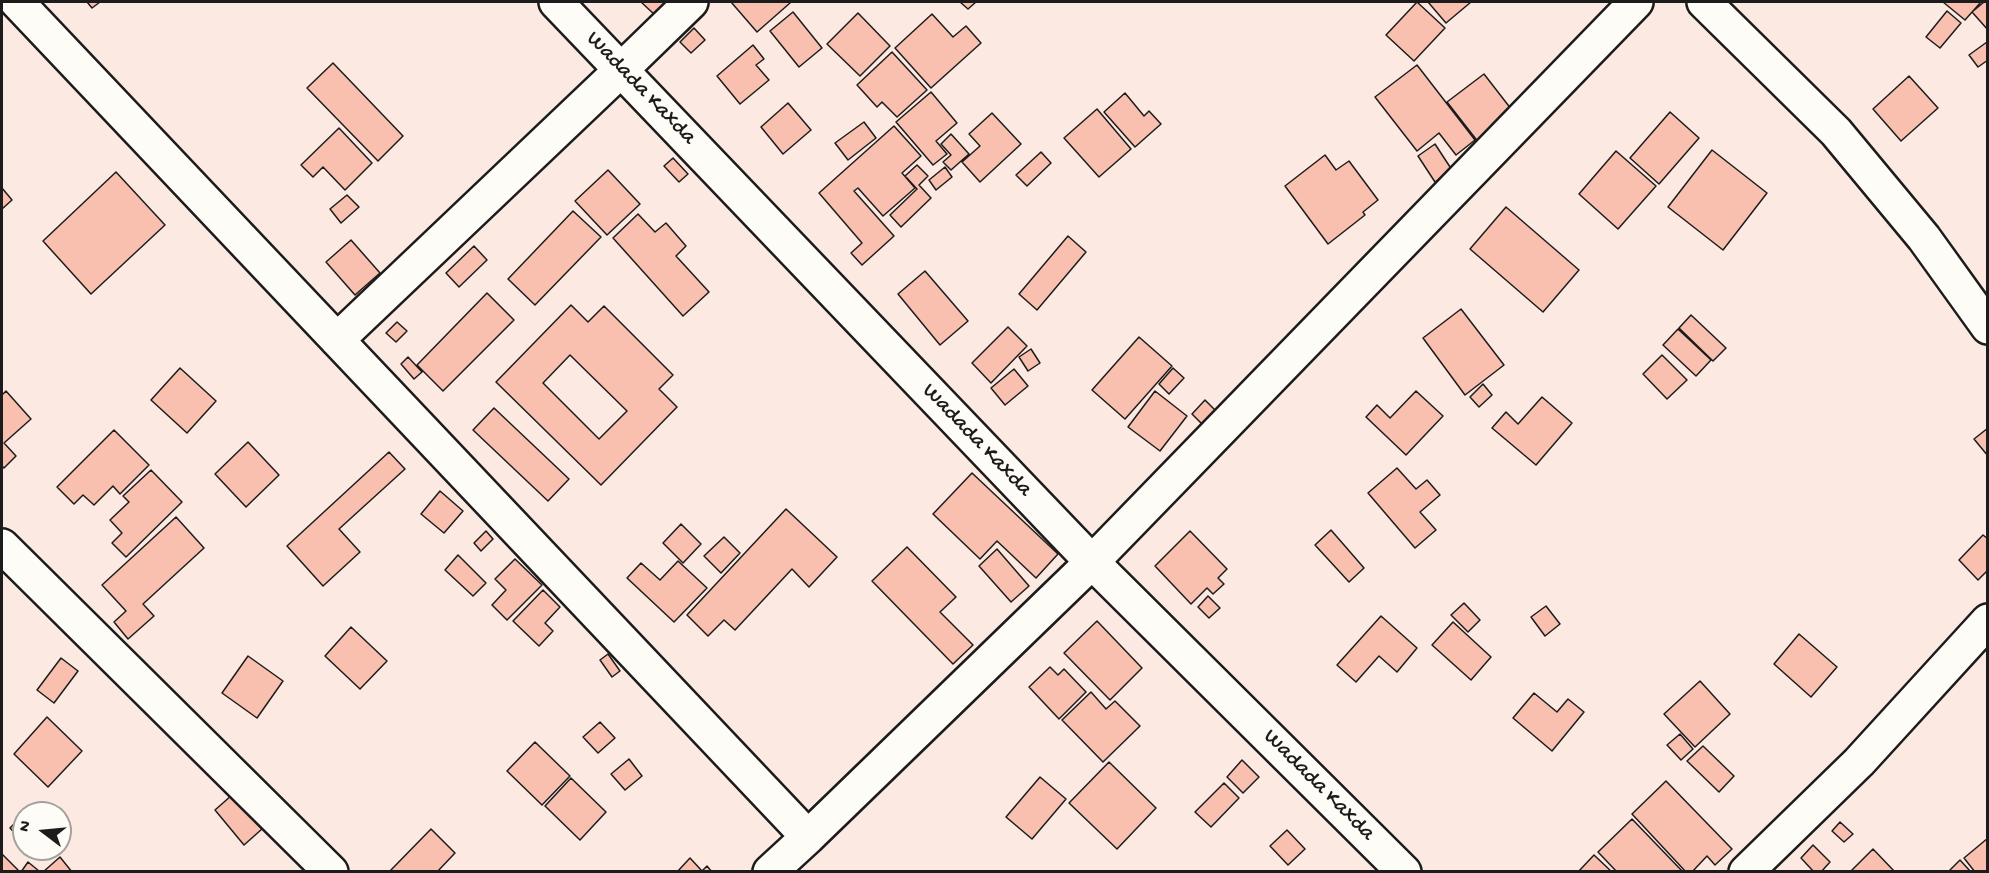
<!DOCTYPE html>
<style>
body{margin:0}
#map{position:relative;width:1989px;height:873px;overflow:hidden;background:#fceae2;font-family:"Gochi Hand",sans-serif}
canvas{display:block}
.frame{position:absolute;inset:0;border:3px solid #1c1c1c;pointer-events:none}
.north{position:absolute;left:12px;top:801px;width:60px;height:60px;box-sizing:border-box;background:#fdfcf7;border:2px solid #a3a29f;border-radius:50%;rotate:286deg;font-size:16px;font-weight:700;line-height:24px;text-align:center;color:#1c1c1c}
.north::after{content:'';display:block;margin:auto;width:21px;height:27px;background:#1c1c1c;clip-path:polygon(50% 0,100% 100%,50% 72%,0 100%)}
</style>
<div id="map">
<canvas width="1989" height="873"></canvas>
<div class="frame"></div>
<div class="north">N</div>
</div>
<script>
const ctx = document.querySelector('canvas').getContext('2d');
ctx.lineJoin = 'round';
function fill(path, color) { ctx.fillStyle = color; ctx.fill(path, 'evenodd'); }
function stroke(path, color, width, dash) { ctx.strokeStyle = color; ctx.lineWidth = width; ctx.lineCap = dash ? 'butt' : 'round'; ctx.setLineDash(dash || []); ctx.stroke(path); }
function write(font, color, halo, rows, align = 'center') {
  ctx.font = font + ' "Gochi Hand",sans-serif'; ctx.lineWidth = 6; ctx.setLineDash([]); ctx.textBaseline = 'middle'; ctx.strokeStyle = halo; ctx.fillStyle = color; for (const [text, x, y, turn = 0] of rows) {
    ctx.save(); ctx.translate(x, y); ctx.rotate((+turn || 0) * Math.PI / 180); ctx.textAlign = isNaN(turn) ? turn : align; if (halo) ctx.strokeText(text, 0, 0); ctx.fillText(text, 0, 0); ctx.restore();
  }
}
const building = new Path2D(`
 M87,2H100L92,8Z
 M641,2H671L656,16Z
 M731,2H789L790,3L757,32Z
 M960,2H976L968,9Z
 M1417,2L1445,28L1414,61L1386,35Z
 M1428,2H1471L1446,23Z
 M1943,2H1981L1965,20Z
 M1984,2H1988V30L1972,12Z
 M1947,11L1961,23L1940,48L1926,37Z
 M793,12L822,48L799,67L770,31Z
 M858,13L890,46L860,76L827,44Z
 M932,14L953,37L966,26L981,43L931,88L895,48Z
 M694,28L705,40L691,53L680,42Z
 M1987,42L1988,60L1978,67L1969,55Z
 M753,45L764,59L756,65L769,80L740,104L717,76Z
 M892,52L927,90L897,117L882,102L877,107L857,85Z
 M333,63L403,136L378,161L307,88Z
 M1417,65L1475,140L1456,155L1439,133L1417,151L1375,97Z
 M1484,74L1515,114L1479,143L1447,102Z
 M1909,76L1938,108L1901,141L1873,109Z
 M931,92L957,123L936,141L947,154L933,165L896,122Z
 M1125,93L1144,116L1149,111L1161,124L1135,147L1104,112Z
 M788,103L811,130L783,154L761,127Z
 M1097,109L1131,149L1099,177L1064,138Z
 M1670,112L1699,138L1659,184L1630,158Z
 M992,113L1021,144L980,182L962,162L980,146L969,134Z
 M864,122L876,138L848,160L835,143Z
 M894,126L921,156L902,173L915,188L883,216L858,188L854,191L894,236L862,265L851,253L862,243L819,193Z
 M339,128L372,163L345,190L323,167L313,177L301,165Z
 M951,134L969,154L951,170L943,162L951,155L941,144Z
 M1435,144L1452,170L1435,182L1418,156Z
 M1712,150L1767,193L1723,250L1668,207Z
 M1616,151L1656,186L1618,229L1579,194Z
 M1041,152L1051,163L1027,186L1016,175Z
 M1325,155L1336,170L1349,161L1378,200L1363,212L1365,215L1328,244L1285,186Z
 M673,158L688,174L679,182L664,166Z
 M917,165L928,176L919,185L931,198L901,227L890,215L917,189L905,176Z
 M945,167L952,177L936,190L929,180Z
 M608,170L640,204L607,235L575,201Z
 M116,172L165,225L91,294L43,241Z
 M2,188L12,200L2,209Z
 M347,195L359,207L341,223L330,209Z
 M1506,207L1579,270L1543,312L1470,249Z
 M573,211L601,237L535,305L508,279Z
 M638,214L655,232L666,223L686,246L676,256L709,292L683,316L613,238Z
 M1068,236L1086,252L1037,310L1019,294Z
 M351,240L380,273L355,295L326,262Z
 M474,246L487,260L459,287L446,273Z
 M925,271L968,321L940,345L898,294Z
 M487,293L514,320L443,391L417,365Z
 M571,305L588,322L604,306L673,375L659,389L677,407L601,485L496,382ZM570,355L627,411L599,439L543,383Z
 M1461,309L1504,365L1465,395L1423,338Z
 M1691,315L1726,348L1713,361L1679,328Z
 M397,322L407,331L396,342L386,333Z
 M1008,327L1027,346L991,383L972,363Z
 M1678,329L1711,360L1696,376L1663,345Z
 M1139,337L1172,366L1125,419L1092,390Z
 M1031,349L1040,363L1028,371L1019,357Z
 M1662,355L1687,380L1667,399L1643,374Z
 M408,357L422,372L414,379L401,364Z
 M180,368L216,401L187,433L151,400Z
 M1173,368L1184,378L1169,394L1159,384Z
 M1014,369L1028,386L1005,405L991,388Z
 M1483,384L1492,395L1479,407L1470,397Z
 M6,391L31,419L4,443L16,456L4,468L2,466V395Z
 M1155,391L1187,416L1160,451L1128,427Z
 M1416,391L1443,416L1406,455L1366,417L1377,405L1390,418Z
 M1542,397L1572,423L1536,465L1492,428L1506,412L1518,424Z
 M1205,400L1215,410L1202,424L1192,414Z
 M494,408L569,479L548,501L473,430Z
 M1988,428V456L1974,439Z
 M114,430L149,465L120,494L113,486L94,505L83,495L74,504L57,487Z
 M248,442L279,475L246,507L215,474Z
 M389,452L405,469L339,529L360,552L323,586L287,546Z
 M1397,468L1416,489L1427,480L1440,495L1420,512L1436,530L1415,548L1368,493Z
 M151,470L182,502L126,557L112,543L122,533L110,520L129,502L123,496Z
 M972,473L1058,554L1036,578L997,541L980,559L933,514Z
 M440,491L463,511L444,533L421,514Z
 M786,509L837,557L809,587L792,569L735,630L724,620L708,636L687,615Z
 M176,517L204,548L143,604L154,616L128,639L114,622L126,611L102,585Z
 M681,524L701,544L683,563L663,543Z
 M1331,530L1364,568L1349,582L1315,545Z
 M486,531L493,539L481,551L474,543Z
 M1190,531L1227,569L1218,578L1224,584L1213,594L1207,588L1191,604L1155,566Z
 M1983,535L1988,539V570L1978,580L1959,560Z
 M724,537L740,553L721,573L704,556Z
 M907,547L956,597L940,612L973,645L953,664L872,581Z
 M997,549L1029,586L1011,602L979,566Z
 M458,555L486,583L473,596L445,570Z
 M515,559L542,585L507,620L492,605L506,590L495,579Z
 M678,561L707,588L674,622L627,578L641,563L660,580Z
 M543,590L560,607L545,623L553,631L539,646L513,621Z
 M1208,596L1220,608L1209,618L1198,607Z
 M1464,603L1480,620L1468,632L1451,615Z
 M1546,606L1560,624L1545,636L1531,617Z
 M1381,616L1417,648L1397,672L1379,656L1356,682L1337,665Z
 M1097,621L1142,668L1110,700L1064,653Z
 M1453,622L1491,657L1471,680L1432,645Z
 M351,627L387,661L360,689L325,656Z
 M1799,634L1837,667L1811,697L1774,664Z
 M608,654L620,671L612,677L600,660Z
 M248,656L283,681L257,718L222,693Z
 M61,658L78,671L54,703L37,690Z
 M1050,667L1058,675L1064,669L1086,692L1059,719L1029,687Z
 M1700,681L1730,714L1695,747L1664,714Z
 M1091,692L1106,709L1115,701L1140,726L1103,762L1062,720Z
 M1534,693L1557,712L1568,699L1584,712L1552,751L1513,718Z
 M47,717L82,751L48,787L14,754Z
 M600,722L615,738L598,753L583,737Z
 M1680,734L1693,749L1681,760L1667,745Z
 M535,742L570,776L542,805L507,771Z
 M1703,746L1734,776L1719,792L1687,761Z
 M629,759L642,776L625,790L611,774Z
 M1242,760L1259,777L1243,793L1227,777Z
 M1109,762L1156,808L1117,849L1069,803Z
 M1040,777L1066,799L1032,839L1006,817Z
 M571,778L606,812L580,840L545,806Z
 M1666,781L1732,849L1715,865L1707,856L1692,872H1686L1632,814Z
 M1224,783L1239,798L1211,827L1195,812Z
 M232,795L262,829L244,845L215,810Z
 M24,814V843L10,828Z
 M1632,819L1683,872H1617L1598,852Z
 M1840,822L1853,834L1844,842L1832,831Z
 M431,829L455,853L437,872H389Z
 M1287,830L1305,849L1288,865L1270,846Z
 M1988,838V872H1975L1964,858Z
 M1813,845L1830,862L1821,872H1814L1801,858Z
 M29,849H44L36,856Z
 M1873,849L1895,872H1850Z
 M2,854L18,870L17,872H2Z
 M1594,855L1612,872H1578Z
 M60,857L72,872H43Z
 M690,858L702,871L707,866L712,872H677Z
 M1960,860L1971,872H1948Z
 M28,862L39,871L21,872Z`);
fill(building, '#f9c0b0');
stroke(building, '#1c1c1c', 1.5);
const minor = new Path2D(`
 M17,2L808,837
 M1704,2L1836,132L1924,238L1988,327
 M337,340L621,70L691,2
 M2,546L331,872
 M770,872L808,837L1092,562L1636,2
 M1746,872L1859,762L1988,621`);
const tertiary = new Path2D(`
 M556,2L1092,562L1404,872`);
stroke(minor, '#1c1c1c', 38);
stroke(tertiary, '#1c1c1c', 38);
stroke(minor, '#fdfcf7', 33);
stroke(tertiary, '#fdfcf7', 33);
write('22px', '#1c1c1c', '#fdfcf7', [
 ["Wadada Kaxda",640,89,46],
 ["Wadada Kaxda",976,441,46],
 ["Wadada Kaxda",1318,786,45]
]);
</script>
